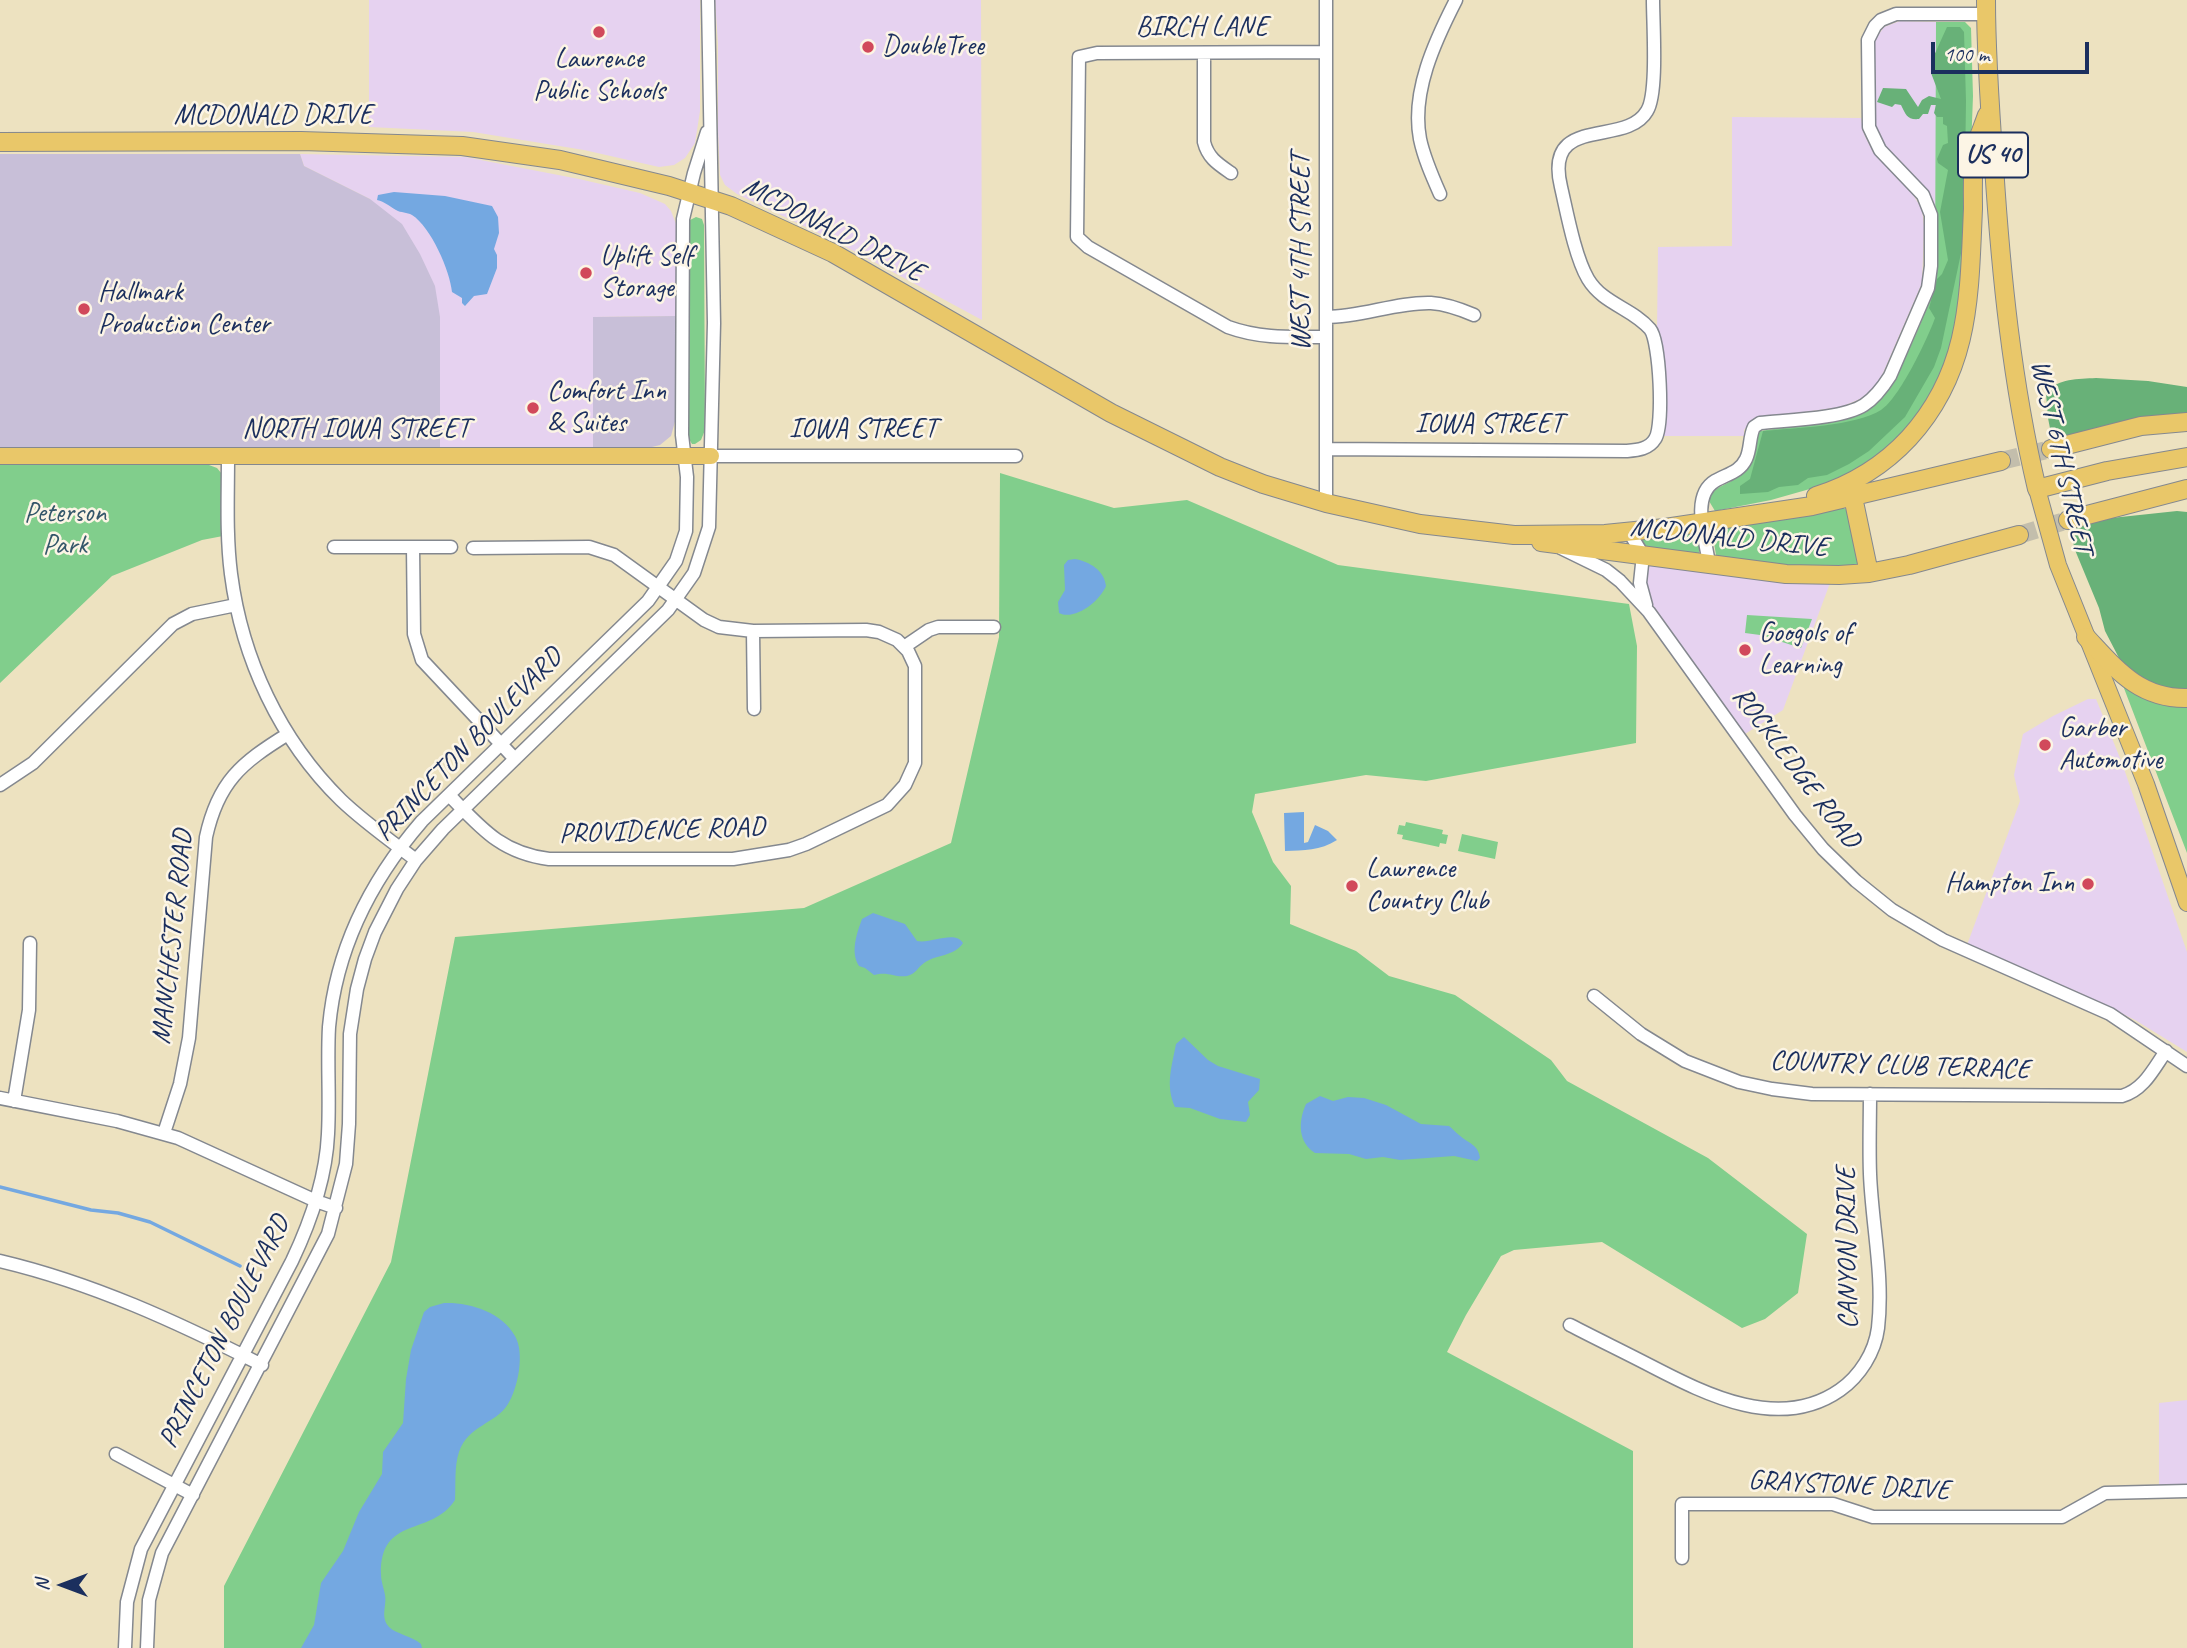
<!DOCTYPE html>
<style>
body{margin:0}
#map{position:relative;width:2187px;height:1648px;overflow:hidden;background:#ede2c0;font-family:Caveat,sans-serif}
canvas{display:block}
.north{position:absolute;left:28px;top:1550px;width:70px;height:70px;-webkit-text-stroke:5px #fcf5e5;paint-order:stroke;rotate:270deg;font-size:19px;font-weight:700;line-height:28px;text-align:center;color:#1b2f5e}
.north::after{content:'';display:block;margin:auto;width:24px;height:32px;background:#1b2f5e;clip-path:polygon(50% 0,100% 100%,50% 72%,0 100%)}
.scale{position:absolute;left:1931px;top:42px;width:158px;height:32px;box-sizing:border-box;border:4px solid #1b2f5e;border-top:0;padding-left:9px;font-size:21px;line-height:24px;white-space:nowrap;color:#1b2f5e;-webkit-text-stroke:5px #fcf5e5;paint-order:stroke}
</style>
<div id="map">
<canvas width="2187" height="1648"></canvas>
<div class="north">N</div>
<div class="scale">100 m</div>
</div>
<script>
const ctx = document.querySelector('canvas').getContext('2d');
ctx.lineJoin = 'round';
function fill(path, color) { ctx.fillStyle = color; ctx.fill(path, 'evenodd'); }
function stroke(path, color, width, dash) { ctx.strokeStyle = color; ctx.lineWidth = width; ctx.lineCap = dash ? 'butt' : 'round'; ctx.setLineDash(dash || []); ctx.stroke(path); }
function write(font, color, halo, rows, align = 'center') {
  ctx.font = font + ' Caveat,sans-serif'; ctx.lineWidth = 5; ctx.setLineDash([]); ctx.textBaseline = 'middle'; ctx.strokeStyle = halo; ctx.fillStyle = color; for (const [text, x, y, turn = 0] of rows) {
    ctx.save(); ctx.translate(x, y); ctx.rotate((+turn || 0) * Math.PI / 180); ctx.textAlign = isNaN(turn) ? turn : align; if (halo) ctx.strokeText(text, 0, 0); ctx.fillText(text, 0, 0); ctx.restore();
  }
}
fill(new Path2D(`
 M369,0H700V111L695,143L685,158L674,165L659,167L584,150L473,132L369,127Z
 M715,0H981L982,320L837,242L737,194L725,185L720,175L718,130V44Z
 M1900,21L1936,22L1937,219L1924,188L1887,150L1875,127L1874,41L1884,27Z
 M1732,117L1861,118L1864,134L1873,152L1912,193L1922,209L1924,227L1922,283L1880,380L1872,390L1860,399L1841,407L1753,419L1744,430V436H1662L1657,332L1658,247L1732,246Z
 M300,154L465,157L579,179L640,193L665,204L671,211L676,224V316L593,317V447L440,448V317L370,199L304,166Z
 M1655,564L1830,583L1783,710L1745,734L1652,604L1645,579L1649,567Z
 M2088,699H2096L2122,763L2187,952V1052L2135,1020L2078,992L1967,945L2020,801L2014,775L2023,734L2053,716Z
 M2187,1400V1486H2159V1403Z`), '#e6d2f0');
fill(new Path2D(`
 M0,154H300L304,166L370,199L402,224L420,254L435,286L440,317V448L0,449Z
 M676,316V418L671,436L660,445L652,447H593V317Z`), '#c8bfd8');
fill(new Path2D(`
 M1936,22H1965L1971,28L1973,96L1966,280L1958,326L1940,381L1913,423L1879,456L1831,483L1771,500L1715,511L1709,501L1712,493C1721,484 1733,482 1742,474C1756,461 1753,445 1760,431L1844,419C1858,415 1871,409 1881,398C1898,380 1931,304 1935,280Z
 M696,217L702,219L704,225L705,430L701,440L695,444H692L689,439V225L690,220Z
 M0,465H209L217,468L222,474L223,536L202,540L112,576L0,683Z
 M1000,473L1114,508L1187,500L1338,565L1629,604L1637,646L1636,743L1426,781L1366,775L1255,794L1252,812L1273,862L1291,886L1290,924L1356,951L1389,976L1455,995L1551,1060L1567,1081L1708,1158L1807,1234L1798,1293L1765,1319L1742,1328L1602,1242L1514,1250L1501,1256L1466,1315L1447,1352L1633,1451V1648H224V1586L391,1262L455,937L804,908L951,843L999,637Z
 M1841,506L1848,511L1860,561L1858,566L1786,567L1721,559L1716,555L1712,531Z
 M1697,533L1700,544L1699,553L1646,552L1640,538Z
 M1747,615L1812,619L1801,648L1760,635L1745,633Z
 M2122,683L2187,705V853Z
 M1406,822L1443,830L1442,834L1448,835L1446,844L1440,843L1439,847L1402,839L1403,835L1397,834L1399,825L1405,826Z
 M1462,834L1498,842L1495,859L1458,851Z`), '#81ce8c');
fill(new Path2D(`
 M1947,27H1960L1964,32L1966,101L1964,239L1941,348L1934,367L1905,417L1869,451L1849,464L1827,475L1808,478L1798,485L1779,487L1768,492L1740,494V486L1750,479L1763,431C1793,428 1857,426 1881,410C1899,399 1928,338 1935,318L1929,308L1937,279L1942,274L1948,260L1940,212L1948,170L1938,163L1937,159L1943,145L1948,143L1947,126L1943,124V117H1937L1934,113L1936,105H1931L1928,114H1923L1919,119C1907,120 1906,115 1901,105L1895,104L1892,107L1877,102L1883,88L1906,89L1918,107L1922,100L1929,96L1941,99L1931,73L1932,60Z
 M2096,378L2148,381L2187,387V415L2053,444L2048,418L2046,393C2058,378 2078,379 2096,378Z
 M2177,511L2187,512V691L2158,690L2137,677L2119,658L2105,631L2099,608L2075,550L2069,526L2102,519Z`), '#68b178');
fill(new Path2D(`
 M394,192L445,196L492,206L498,217L499,233L494,249L497,255V268L487,294L474,296L465,306L462,303V298L452,292C450,271 431,227 412,215C407,212 401,213 396,210C389,206 385,202 377,200L378,195Z
 M1075,559C1090,562 1104,570 1106,586C1100,601 1075,621 1059,613L1058,602L1065,590L1064,565L1068,560Z
 M1304,812V843L1308,842L1315,825L1328,831L1337,840C1320,851 1304,850 1285,851L1284,813Z
 M873,913L905,924L917,941C931,944 955,930 963,943C954,957 936,954 924,963C917,968 916,974 907,976C894,978 889,971 874,975L865,968L859,966C850,952 857,933 862,919Z
 M1184,1037L1208,1060L1218,1066L1260,1079L1259,1090L1248,1102L1250,1115L1246,1122L1220,1119L1190,1108L1175,1107C1165,1085 1172,1066 1176,1044Z
 M1320,1096L1333,1101L1348,1097L1364,1098L1386,1105L1421,1124L1449,1126C1453,1129 1455,1132 1459,1135C1469,1144 1478,1144 1480,1158L1477,1161L1454,1156L1400,1160L1383,1157L1366,1159L1349,1154L1315,1153C1298,1142 1298,1122 1306,1104Z
 M444,1303C469,1302 502,1312 515,1336C525,1353 518,1388 508,1404C496,1424 468,1425 459,1452C454,1467 456,1485 455,1500C431,1537 380,1515 381,1574C381,1582 384,1588 385,1595C387,1606 380,1617 389,1627C396,1634 412,1636 421,1644L422,1648H301L314,1625L321,1583L343,1551L359,1512L382,1474L383,1452L403,1423L406,1379L411,1350L424,1312L430,1307Z`), '#74a8e1');
stroke(new Path2D(`
 M0,1187L91,1210L118,1213L150,1222L240,1266`), '#74a8e1', 3.5);
stroke(new Path2D(`
 M2001,461L2051,449
 M2019,535L2068,520`), '#c3beac', 18, [18, 9]);
const minor = new Path2D(`
 M1204,53V142C1208,158 1218,164 1231,173
 M1440,194C1432,176 1424,158 1420,139C1411,92 1435,41 1456,0
 M1326,317C1362,317 1396,302 1431,303C1447,304 1460,309 1474,315
 M1326,337C1292,337 1261,339 1228,327L1088,247L1077,237L1079,57L1097,53L1326,52
 M1326,449L1627,451C1638,450 1649,449 1655,439C1664,426 1660,341 1650,329C1632,308 1603,304 1588,279C1575,257 1567,213 1561,187C1543,113 1626,148 1647,111C1658,94 1653,24 1653,0
 M711,456H1016
 M228,457C228,496 226,535 231,574C242,659 280,740 341,800C364,822 391,841 416,860
 M1326,503V0
 M1629,532L1643,555L1640,583L1646,605
 M334,547H451
 M413,547L414,634L422,660L515,759
 M1561,548L1606,570L1620,581L1649,612L1795,815L1823,849L1856,881L1892,910L1943,940L2110,1014L2187,1066
 M1709,564C1706,540 1690,496 1715,481C1727,474 1740,472 1746,459C1751,449 1749,437 1754,427L1760,423C1787,420 1842,419 1864,405C1875,398 1883,387 1890,376L1928,288L1931,266V215L1923,195L1880,150L1869,127L1868,40L1875,26L1881,20L1896,14H1986
 M753,631L754,709
 M904,647L929,630L938,627H994
 M0,785L33,763L173,624L192,614L236,605
 M449,795C481,828 501,853 549,859H733L789,850L806,844L887,805L905,785L915,763V666L908,651L897,640L879,632L866,630L753,631L719,627L704,620L614,555L589,547L473,548
 M1594,996L1641,1034L1685,1061L1739,1082L1772,1089L1812,1094L2122,1096C2144,1090 2154,1068 2166,1051
 M0,1098L117,1121L178,1138L316,1201L336,1208
 M14,1101L29,1010L30,943
 M164,1133L180,1084L189,1038L206,837C218,782 241,763 288,734
 M0,1261C93,1283 177,1322 262,1365
 M1570,1325C1597,1339 1624,1352 1651,1366C1707,1395 1780,1432 1840,1390C1860,1376 1875,1352 1878,1328C1884,1276 1872,1225 1870,1174C1869,1148 1870,1121 1870,1094
 M116,1454L193,1495
 M1682,1558V1504H1833L1873,1517H2062L2105,1493L2187,1491
 M125,1648L127,1602L141,1549L292,1261C311,1221 326,1179 328,1134C330,1098 327,1062 329,1027C336,949 371,880 422,821L648,601L676,561L686,531L687,477L682,435L683,219L694,173L707,132
 M147,1648L149,1600L162,1553L328,1234L346,1164L349,1124L350,1034L357,989L365,959L375,932L397,889L416,860L443,829L668,610L694,573L709,527L714,323L708,0`);
const major = new Path2D(`
 M0,456H711
 M2037,489L2058,565L2146,784L2187,903`);
const highway = new Path2D(`
 M1986,0C1986,55 1990,111 1994,166C2001,275 2012,383 2037,489L2107,471L2187,457
 M0,142L301,141L462,146L560,160L669,186L731,206L833,253L1111,413L1220,467L1263,484L1326,503L1420,524L1514,535L1605,534L1665,528L1812,506L2001,461
 M2051,449L2141,426L2187,422
 M1816,496C1851,485 1884,465 1909,438C1971,370 1969,295 1973,209C1973,190 1972,169 1975,151C1977,139 1983,127 1987,115
 M1853,497L1869,573
 M2068,520L2187,489
 M1541,542L1786,574L1839,575L1869,573L1909,565L2019,535
 M2086,637C2116,669 2139,699 2187,698`);
stroke(minor, '#84888f', 15);
stroke(major, '#84888f', 18);
stroke(highway, '#84888f', 20);
stroke(minor, '#fff', 12);
stroke(major, '#e9c769', 16);
stroke(highway, '#e9c769', 18);
for (const [x, y, r, color] of [
 [599,32,7,"#d1495b"],
 [868,47,7,"#d1495b"],
 [586,273,7,"#d1495b"],
 [84,309,7,"#d1495b"],
 [533,408,7,"#d1495b"],
 [1745,650,7,"#d1495b"],
 [2045,745,7,"#d1495b"],
 [2088,884,7,"#d1495b"],
 [1352,886,7,"#d1495b"]
]) { const dot = new Path2D(); dot.arc(x, y, r, 0, 2 * Math.PI); ctx.fillStyle = color; ctx.fill(dot); stroke(dot, '#fcf5e5', 2.5); }
for (const [x, y, w] of [
 [1993,155,70]
]) { const box = new Path2D(); box.roundRect(x - w / 2, y - 22.5, w, 45, 5); ctx.fillStyle = '#fcf5e5'; ctx.fill(box); stroke(box, '#1b2f5e', 2); }
write('bold 26px', '#1b2f5e', null, [
 ["US 40",1993,155]
]);
write('28px', '#1b2f5e', '#fcf5e5', [
 ["BIRCH LANE",1202,28],
 ["MCDONALD DRIVE",273,116],
 ["MCDONALD DRIVE",833,230,27],
 ["WEST 4TH STREET",1302,252,-90],
 ["IOWA STREET",1489,425],
 ["NORTH IOWA STREET",356,430],
 ["IOWA STREET",863,430],
 ["WEST 6TH STREET",2061,457,77],
 ["MCDONALD DRIVE",1729,538,6],
 ["PRINCETON BOULEVARD",469,745,-46],
 ["ROCKLEDGE ROAD",1796,768,53],
 ["PROVIDENCE ROAD",662,831,-2],
 ["MANCHESTER ROAD",173,937,-84],
 ["COUNTRY CLUB TERRACE",1900,1066,2],
 ["CANYON DRIVE",1848,1248,-91],
 ["PRINCETON BOULEVARD",225,1332,-63],
 ["GRAYSTONE DRIVE",1849,1486,3]
]);
write('28px', '#1b2f5e', '#fcf5e5', [
 ["DoubleTree",882,47],
 ["Lawrence",599,60,"center"],
 ["Public Schools",599,92,"center"],
 ["Uplift Self",600,257],
 ["Storage",600,289],
 ["Hallmark",98,293],
 ["Production Center",98,325],
 ["Comfort Inn",547,392],
 ["& Suites",547,424],
 ["Googols of",1759,634],
 ["Learning",1759,666],
 ["Garber",2059,729],
 ["Automotive",2059,761],
 ["Lawrence",1366,870],
 ["Country Club",1366,902],
 ["Hampton Inn",2074,884,"right"]
], 'left');
write('28px', '#34576a', '#fcf5e5', [
 ["Peterson",65,514],
 ["Park",65,546]
]);
</script>
